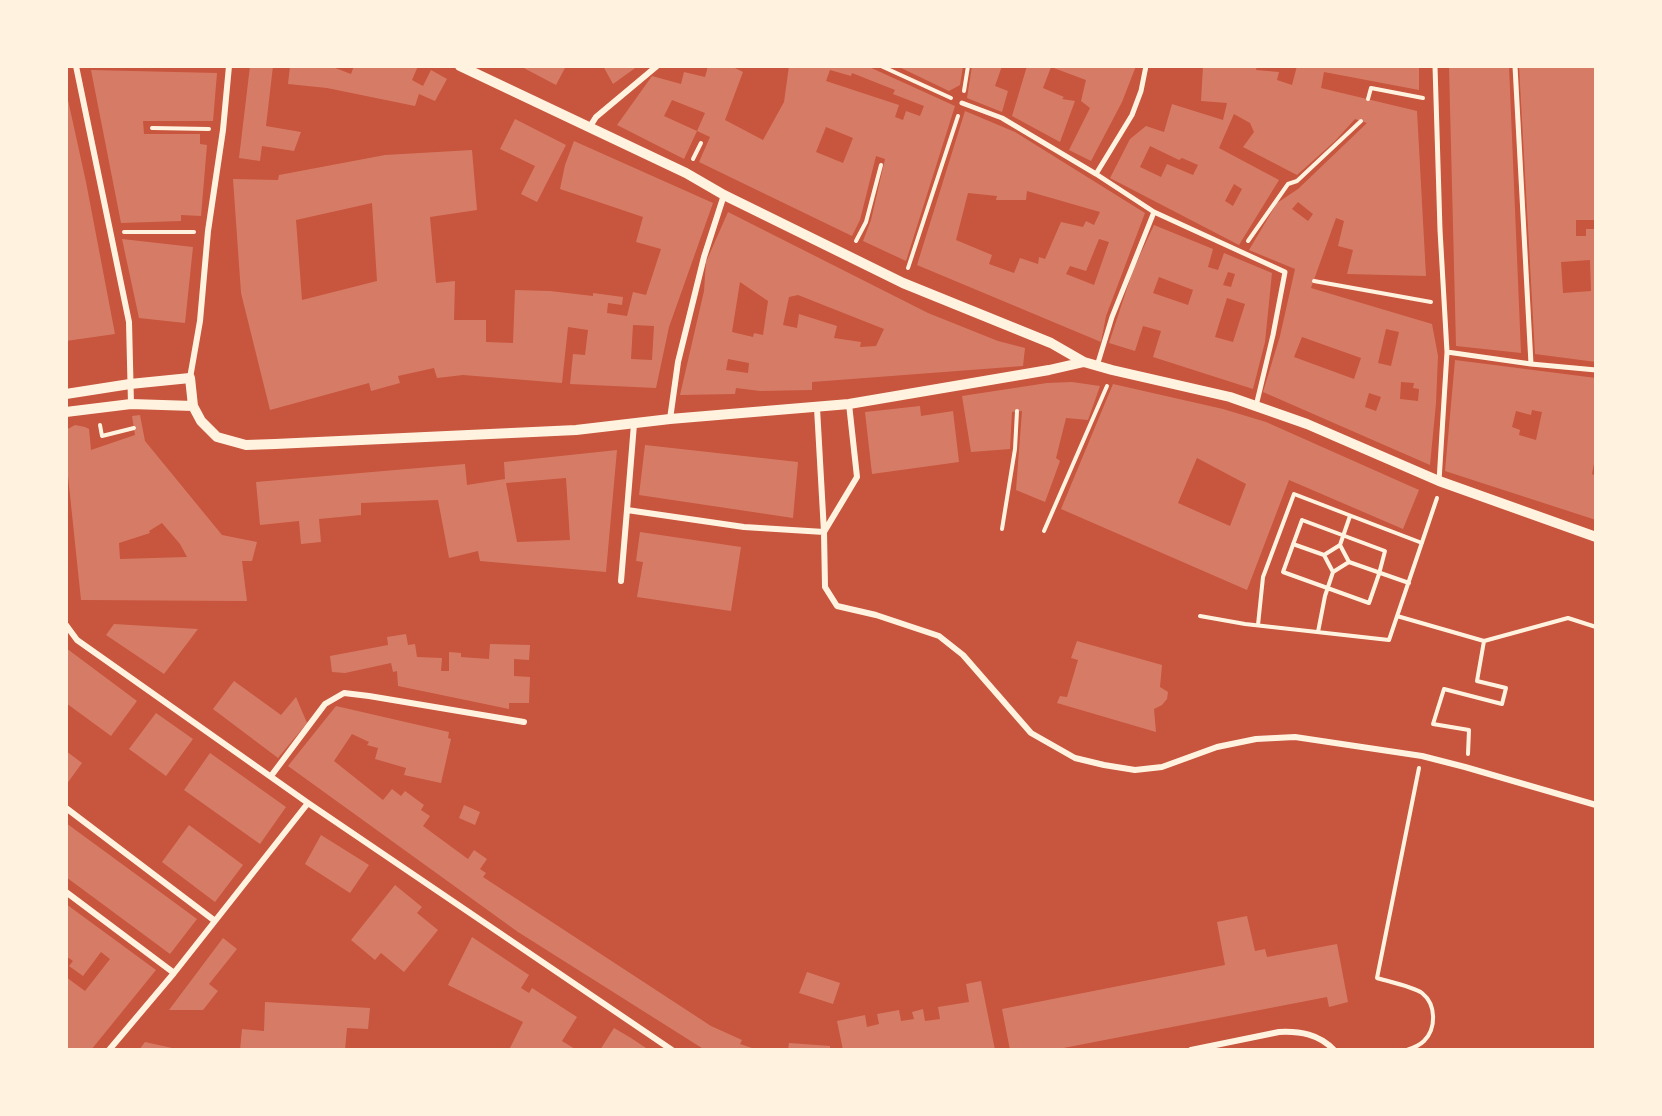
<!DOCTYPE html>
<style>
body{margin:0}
#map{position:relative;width:1662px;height:1116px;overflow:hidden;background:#c8553d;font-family:Poppins,sans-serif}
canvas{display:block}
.frame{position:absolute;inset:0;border:68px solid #fff3e0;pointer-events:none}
</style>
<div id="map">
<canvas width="1662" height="1116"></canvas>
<div class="frame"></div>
</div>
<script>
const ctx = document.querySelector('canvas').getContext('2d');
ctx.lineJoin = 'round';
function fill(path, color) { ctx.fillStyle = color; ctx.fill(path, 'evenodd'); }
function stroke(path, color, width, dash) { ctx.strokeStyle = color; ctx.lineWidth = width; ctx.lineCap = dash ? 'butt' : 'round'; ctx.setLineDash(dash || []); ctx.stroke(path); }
fill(new Path2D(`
 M250,66H273L266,126L301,132L294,151L262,146L260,161L239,158Z
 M290,66H330L351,74L354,66H418L412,80L423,86L431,70L447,79L435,101L419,94L415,106L327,88L288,84Z
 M520,66H566L556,85Z
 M603,66H638L613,84Z
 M708,66H734L735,68L743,72L725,120L763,140L784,102L789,66H867L955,106L906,261L863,241L871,220L885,159L876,156L860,220L852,236L699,162L710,137L697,131L705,113L672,100L664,116L697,131L684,159L617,125L652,76L681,84L684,72L705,77ZM830,70L851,76L852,73L895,90L893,94L924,106L920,116L906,111L903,120L895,117L899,105L826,81ZM826,127L853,138L843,163L816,152Z
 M897,66H963L960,85L949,91Z
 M972,66H1002L995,86L1008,91L1002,112L967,98Z
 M1027,66H1136L1122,102L1091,161L1069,150L1090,108L1081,101L1086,80L1051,67L1043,88L1064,97L1062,99L1075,101L1060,142L1012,116Z
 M1203,66H1257L1256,70L1279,72L1277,80L1292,85L1297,66H1419V90L1324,72L1321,88L1417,111L1426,276L1347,274L1353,250L1338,246L1344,221L1336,218L1311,288L1432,324L1438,356L1436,403L1430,465L1263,392L1280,336L1295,269L1249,250L1277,203L1298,189L1367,123L1355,119L1335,141L1297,175L1243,147L1254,132L1250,123L1234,114L1219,148L1279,180L1239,245L1110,178L1130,139L1146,126L1164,132L1172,104L1223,120L1227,103L1201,101ZM1150,146L1179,160L1182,158L1198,165L1193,175L1167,164L1161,177L1140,167ZM1234,184L1242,189L1233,206L1225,201ZM1298,202L1313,214L1308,221L1292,209ZM1386,329L1399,332L1391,366L1378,363ZM1302,337L1361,358L1354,379L1294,357ZM1401,382L1414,383L1413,388L1419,389L1418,401L1400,399ZM1369,393L1381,397L1376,411L1365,407Z
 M1449,66H1509L1521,353L1456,346Z
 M1519,66H1596V220H1576V236H1586V229H1596V362L1535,354ZM1590,260L1591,291L1563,293L1561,262Z
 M91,70L217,73L213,121H143L144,134H200V144L207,145L201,216L181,215V221L121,223Z
 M66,91L86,182L115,334L66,341Z
 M965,111L1015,132L1145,213L1106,316L1101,342L917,265ZM1027,191L1100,212L1094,225L1086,221L1083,227L1061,222L1045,259L1039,257L1038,264L1020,258L1014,273L989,264L992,255L956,240L968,193L997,196L996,200H1026ZM1099,239L1109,242L1094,285L1066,274L1070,266L1086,271Z
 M515,119L566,145L537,202L521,194L535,166L500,149Z
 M574,141L713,203L669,327L656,388L570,384L573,354L585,355L588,330L568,327L562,383L463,375L437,378L434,368L398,376L400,383L371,391L369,383L270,410L241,293L233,179L278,180L279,175L385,155L472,150L477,210L430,217L436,283L455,281L454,320H486V342L513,343L515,290L550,291L593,296V293L623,297L622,305L608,303L607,313L627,316L633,292L646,295L661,249L636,242L643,217L560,189L565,165ZM372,203L377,281L302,300L296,220ZM633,325L654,326L652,360L631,359Z
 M728,212L928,313L998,341L1025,348L1023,366L812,382V390L760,391L736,388L735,394L680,395L704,291L706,262ZM740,282L768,301L763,335L754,333L753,337L732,332ZM798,295L884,329L876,346L860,347L861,342L834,338L837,326L799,314L797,328L783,325L789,297ZM728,359L749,363L748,373L726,370Z
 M1154,225L1213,249L1208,267L1218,270L1224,253L1272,273L1265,342L1253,389L1153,357L1161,331L1143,326L1135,351L1109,343L1133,270ZM1228,272L1235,274L1231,287L1223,285ZM1159,277L1193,290L1188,305L1153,293ZM1227,298L1245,304L1233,342L1215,337Z
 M122,239L193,247L185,323L139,318Z
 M1455,360L1596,378V453L1592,474L1596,476V520L1445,471ZM1532,410L1542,412L1536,440L1519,435L1520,430L1512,427L1516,411L1531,415Z
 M1072,382L1100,386L1088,420L1066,418L1056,458L1060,461L1045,502L1016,490L1022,411L1012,412L1010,449L971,452L962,396L1047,383Z
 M1113,384L1223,409L1266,422L1419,490L1403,529L1289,480L1247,590L1061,509ZM1197,458L1246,484L1230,526L1178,503Z
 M920,406L921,416L953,411L959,462L872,474L865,412Z
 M140,415L145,441L222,535L257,542L252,561H242L247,601L81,600L66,457V430L75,425L85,427L89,429L91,450L135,435L132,416ZM162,523L180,544L187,557L120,559L119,543L150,533L149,531Z
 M645,445L798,462L793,518L639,495Z
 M617,450L606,572L480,561L478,551L449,558L438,500L361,503V515L319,519L321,542L301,544L299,521L260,525L256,482L465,464L467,485L505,479L504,462ZM566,478L570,540L517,542L506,483Z
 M640,532L741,547L731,611L637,597L643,562L636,561Z
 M114,624L198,629L164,674L106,635Z
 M406,634L408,645L415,644L417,657L442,658L441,671H449V652L461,653V657L489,659L490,644L530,645L529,660L514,659V676L530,677L529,703H509V709L398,686L397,671L393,672L391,663L345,673L332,672L330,656L388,645L387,637Z
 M1077,641L1162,665L1160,687L1168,692L1167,699L1162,705L1154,709L1156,732L1057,703L1060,696L1067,697L1078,660L1071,658Z
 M66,648L137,701L111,736L66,703Z
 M234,681L281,715L296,697L307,723L278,758L213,709Z
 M336,706L449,732L448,738L451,739L441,783L404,775L406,768L375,759L378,748L367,745L369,742L352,734L334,761L383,800L392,789L401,796L405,791L424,805L421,810L430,816L423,826L468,859L474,850L487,859L480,869L486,873L483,877L711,1026L742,1040L740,1044L758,1050H705L518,932L288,766Z
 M156,713L193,739L166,776L129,749Z
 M66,751L82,763L66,785Z
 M210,753L286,807L260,844L184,790Z
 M464,805L480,812L475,825L459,818Z
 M66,823L197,919L170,954L66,877Z
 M189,825L243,865L215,902L162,862Z
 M321,835L369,865L350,893L305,864Z
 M395,885L422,907L417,913L438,930L404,972L381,953L375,960L351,940Z
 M66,904L156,970L91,1050H66V977L85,991L110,959L101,952L83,976L69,966L73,961L66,956Z
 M1247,916L1255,951L1265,949L1267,957L1337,944L1348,1002L1329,1007L1327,997L1053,1050H1010L1002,1009L1225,965L1217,922Z
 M472,937L529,975L521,988L529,993L532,988L577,1017L562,1041L575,1049L574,1050H509L523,1022L448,985Z
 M223,938L237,949L209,984L218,991L203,1010H169Z
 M807,972L840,983L833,1004L799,993Z
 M981,981L995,1050H843L837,1021L865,1015L867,1027L879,1024L877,1014L899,1010L901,1021L914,1019L912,1012L923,1009L925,1021L940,1019L938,1007L969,1002L966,984Z
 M265,1002L370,1008L368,1029L347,1028L345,1050H240L242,1029L264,1031Z
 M614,1028L631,1038L649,1050H600Z
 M145,1042L172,1048L170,1050H139Z
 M789,1043L830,1046V1050H788Z`), '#d67c66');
stroke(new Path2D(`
 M881,66L951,98
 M964,91L968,66
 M1368,99L1371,88L1423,98
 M152,128L209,129
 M693,159L701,143
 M124,232H194
 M856,241L866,222L881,165
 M1248,241L1288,184L1297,181L1361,121
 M908,268L958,116
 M1314,281L1431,302
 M100,425L102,436L134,428
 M1302,520L1385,551L1379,574L1369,603L1283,572Z
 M1002,529L1015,449L1017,411
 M1044,531L1107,386
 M1293,544L1324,555L1340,545L1349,562L1409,583
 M1340,545L1350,516
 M1324,555L1333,572L1349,562
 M1200,616L1245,624L1389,640L1437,498
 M1397,616L1484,641L1477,681L1506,688L1502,704L1444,689L1433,724L1469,730L1468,754
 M1258,625L1263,577L1294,494L1422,543
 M1318,632L1325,596L1333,572
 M1484,641L1568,618L1596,627
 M1407,1050C1413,1048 1419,1046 1424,1041C1436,1029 1437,1005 1422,993C1414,987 1387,981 1377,978L1419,768`), '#fff3e0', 4);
stroke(new Path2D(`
 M1435,66L1440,230L1447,352L1439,481
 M1515,66L1531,364
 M962,103L1002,118L1096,174L1154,212L1285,272L1273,335L1256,406
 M1096,174L1132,115L1141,91L1146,66
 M1447,352L1531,364L1596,370
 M1097,366L1112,317L1154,212`), '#fff3e0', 5);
stroke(new Path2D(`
 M76,66L129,322L131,404
 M589,128L596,117L657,66
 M190,378L200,321L208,231L223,130L229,66
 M817,408L824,532L825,587L837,606L876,615L939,636L963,655L1031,733L1075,758L1104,765L1135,770L1162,767L1217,747L1256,739L1295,737L1422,756L1465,767L1596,805
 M670,419L678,362L704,257L724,195
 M634,424L627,510L744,527L824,532
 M824,532L857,477L849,404
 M621,581L627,510
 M66,625L77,640L308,803L672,1050
 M271,776L325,704L344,693L369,696L524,722
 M66,808L215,921
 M66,892L174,973
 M109,1050L174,973L308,803
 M1191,1050L1279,1032C1300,1031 1319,1034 1334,1050`), '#fff3e0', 6);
stroke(new Path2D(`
 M460,66L686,173L724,195L903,283L1051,343L1084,362L1112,370L1230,397L1307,424L1439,481L1596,537
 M66,394L130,384L190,378L193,406L201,421L217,437L246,445L275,444L576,430L670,419L849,404L1049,370L1084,362
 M66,412L131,404L193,406`), '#fff3e0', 10);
</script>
